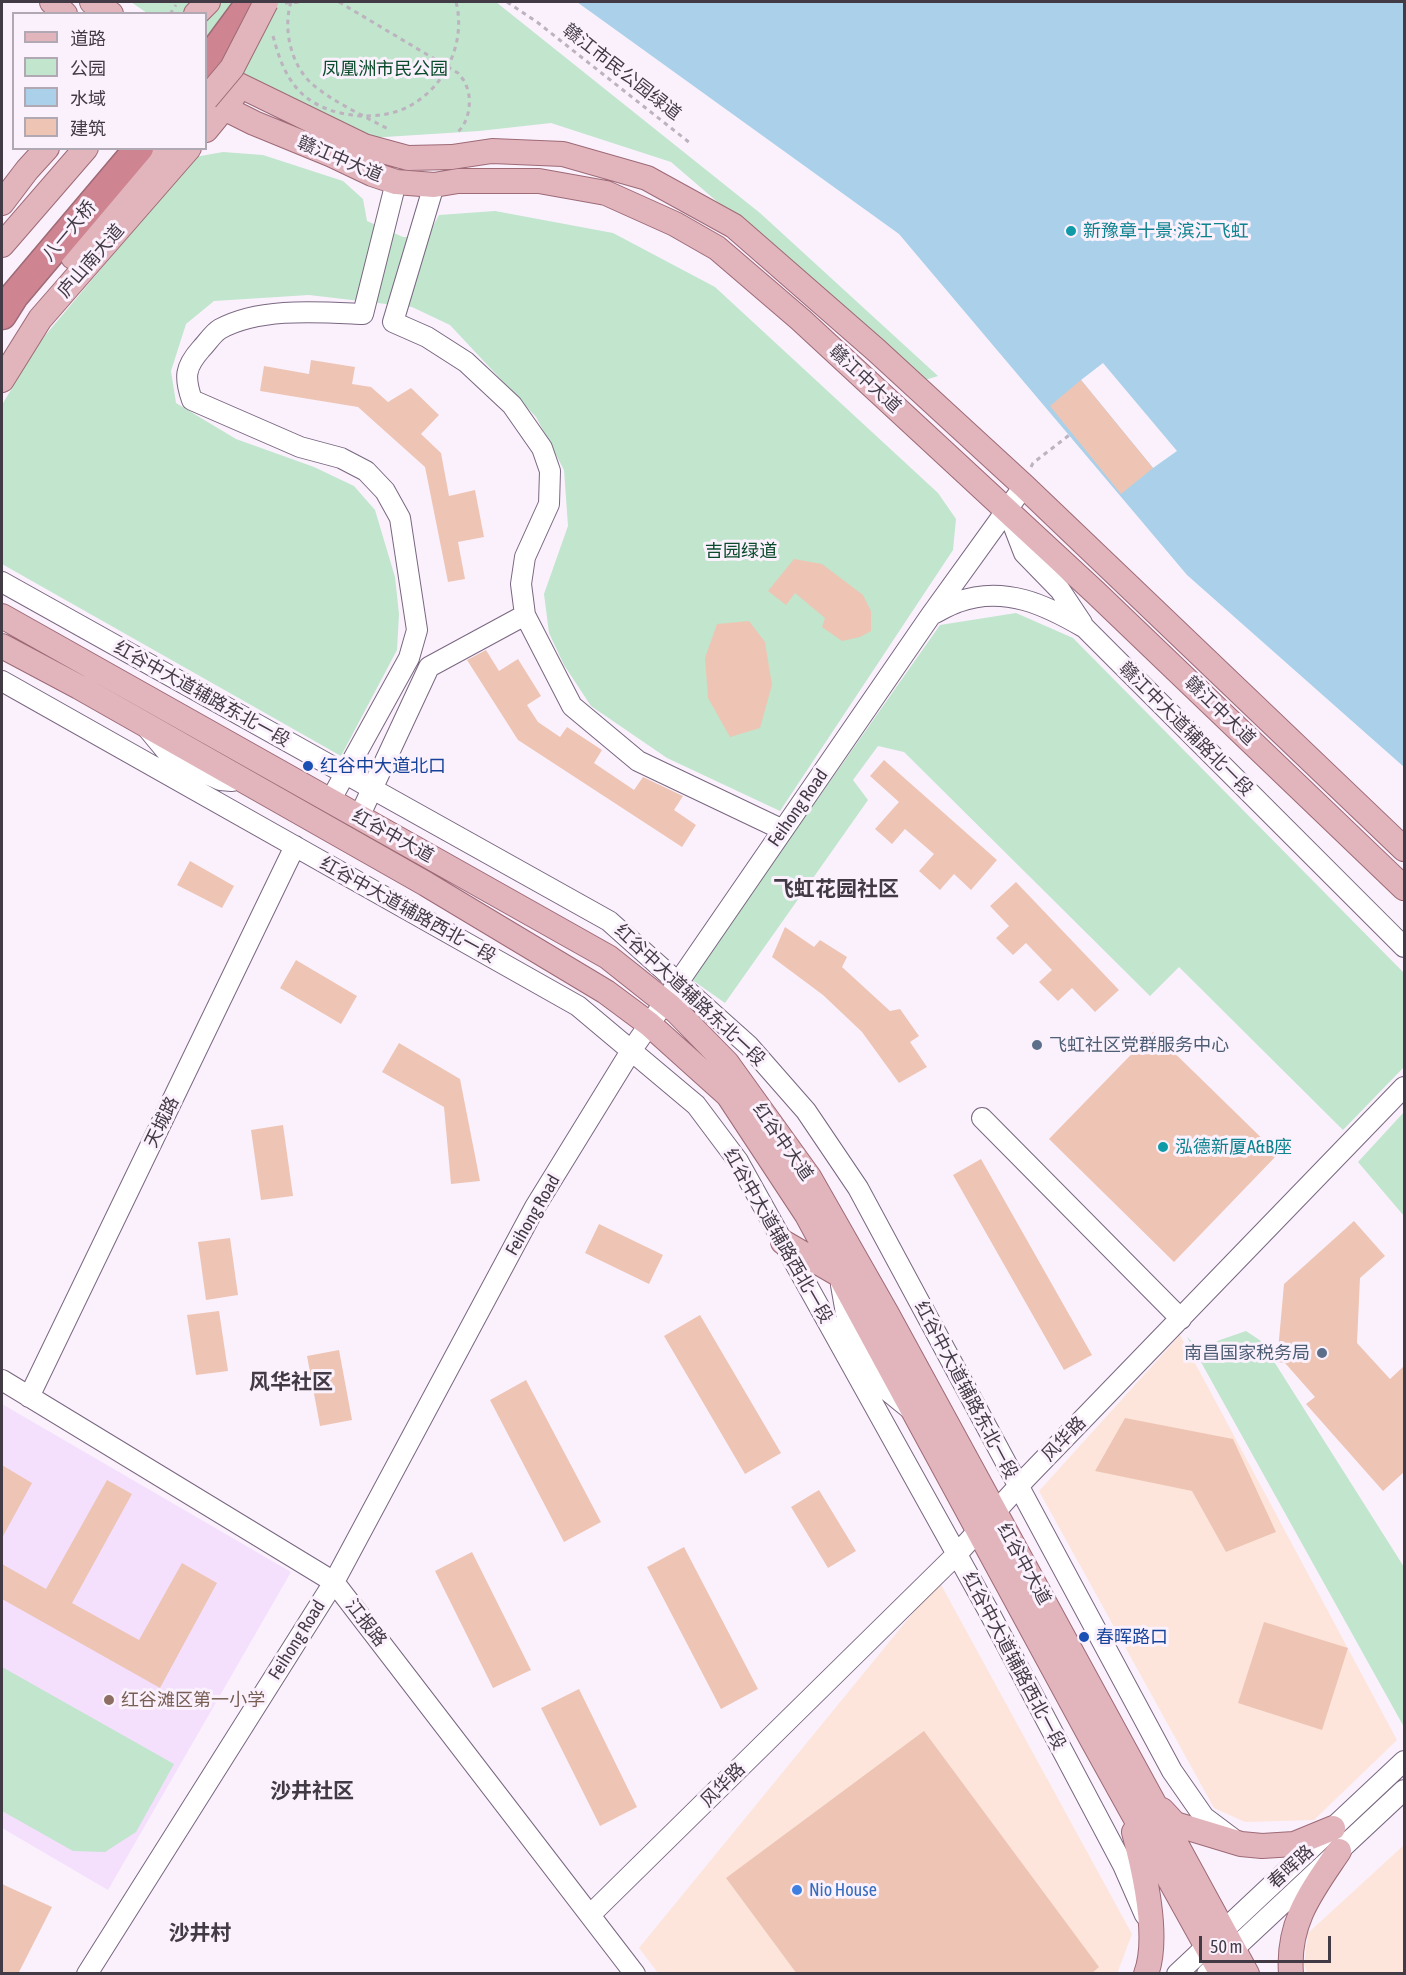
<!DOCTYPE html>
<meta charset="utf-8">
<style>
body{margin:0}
#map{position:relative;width:1406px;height:1975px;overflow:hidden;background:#faf1fd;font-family:"Asap Condensed","Noto Sans SC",sans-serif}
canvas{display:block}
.frame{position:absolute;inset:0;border:3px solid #423a45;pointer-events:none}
.legend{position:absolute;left:12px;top:12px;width:195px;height:138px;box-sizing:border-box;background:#faf1fd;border:2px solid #b0a8b3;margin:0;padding:8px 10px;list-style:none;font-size:18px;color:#423a45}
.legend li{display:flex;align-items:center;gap:12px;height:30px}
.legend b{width:30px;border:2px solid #b0a8b3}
.scale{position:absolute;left:1199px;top:1936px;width:132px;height:27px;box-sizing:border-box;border:3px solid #423a45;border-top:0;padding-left:8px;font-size:18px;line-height:21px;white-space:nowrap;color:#423a45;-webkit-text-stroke:4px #faf1fd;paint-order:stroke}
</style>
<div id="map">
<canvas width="1406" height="1975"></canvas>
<div class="frame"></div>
<ul class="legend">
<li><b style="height:8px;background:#e2b5bd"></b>道路</li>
<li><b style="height:16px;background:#c1e5cd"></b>公园</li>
<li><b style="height:16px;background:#aad1e9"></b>水域</li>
<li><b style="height:16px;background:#eec5b4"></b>建筑</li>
</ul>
<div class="scale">50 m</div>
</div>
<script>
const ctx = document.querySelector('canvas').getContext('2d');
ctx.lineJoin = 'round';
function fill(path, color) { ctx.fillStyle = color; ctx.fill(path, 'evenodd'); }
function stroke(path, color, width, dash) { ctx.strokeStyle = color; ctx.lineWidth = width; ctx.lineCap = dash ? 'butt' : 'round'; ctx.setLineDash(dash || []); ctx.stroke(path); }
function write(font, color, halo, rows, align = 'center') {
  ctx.font = font + ' "Asap Condensed","Noto Sans SC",sans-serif'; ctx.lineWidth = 6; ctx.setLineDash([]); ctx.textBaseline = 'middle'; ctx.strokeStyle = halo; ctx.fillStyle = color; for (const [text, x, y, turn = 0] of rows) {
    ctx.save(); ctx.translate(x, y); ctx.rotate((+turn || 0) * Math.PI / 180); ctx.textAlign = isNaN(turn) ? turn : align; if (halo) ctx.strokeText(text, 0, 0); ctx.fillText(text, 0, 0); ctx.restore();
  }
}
fill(new Path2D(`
 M1180,1335L1397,1740L1314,1820L1245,1822L1214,1808L1039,1491Z
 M939,1581L1132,1934L1117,1974L658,1973L639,1948Z
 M1404,1845V1973H1307L1304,1965L1308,1933Z`), '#fde5db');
fill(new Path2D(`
 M2,1404L291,1572L108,1890L2,1828Z`), '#f4e0fd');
fill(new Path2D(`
 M131,2H496L760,213L938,376L925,380L671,162L551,123L479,131L369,138L263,87L206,51V14L147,13Z
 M223,152L263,155L343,181L363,199L367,221L403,237H427L439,215L495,211L613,233L715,287L938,493L956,519L953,550L780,811L667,758L591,706L564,665L549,633L544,594L568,526L564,470L536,417L450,325L412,307L309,295L214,301L186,324L171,371L176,403L236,439L314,467L354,486L375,510L395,577L399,614L397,650L341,756L2,564V405L38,344L195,157Z
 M1016,613L1073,638L1404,973V1067L1343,1130L1179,967L1150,996L904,752L878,746L853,780L868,800L725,1003L691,979L940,625Z
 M1404,1112V1216L1358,1162Z
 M1246,1331L1261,1341L1404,1567V1727L1187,1337L1200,1349L1220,1340Z
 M2,1667L174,1764L136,1832L105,1852L73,1851L2,1811Z`), '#c1e5cd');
fill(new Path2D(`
 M577,2H1404V767L1187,575L899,234Z`), '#aad1e9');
fill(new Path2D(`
 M1103,363L1177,451L1153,468L1081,380Z`), '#faf1fd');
fill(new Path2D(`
 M311,360L355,367L352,384L371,387L388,402L411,388L439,415L421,434L441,453L449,496L475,490L484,537L458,542L465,579L448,582L425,467L358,407L260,391L264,366L309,374Z
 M1081,380L1153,468L1121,494L1050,406Z
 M794,559L822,564L863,595L871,611V631L860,637L842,641L822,627L825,618L795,593L786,605L768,591Z
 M749,621L765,642L772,685L760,728L730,737L708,698L705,658L717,624Z
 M486,650L499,671L518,659L541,696L527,705L538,722L560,737L567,727L602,750L594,763L634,790L643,777L683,796L674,810L696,825L682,847L518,740L467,660Z
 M884,760L997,860L971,890L954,874L940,890L919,871L934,854L905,829L892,844L875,829L899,802L870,776Z
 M190,861L234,886L222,908L177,885Z
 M1016,882L1119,990L1095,1012L1072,988L1058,1001L1039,982L1052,970L1026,943L1013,955L996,938L1009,926L990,906Z
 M785,927L814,947L820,940L847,957L842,967L890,1011L900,1009L919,1036L910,1042L927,1067L899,1083L862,1032L823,995L772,957Z
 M296,960L357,996L341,1024L280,988Z
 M1153,1032L1278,1154L1174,1262L1049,1139Z
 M399,1043L460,1079L480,1181L451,1184L444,1107L382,1072Z
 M283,1125L293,1196L261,1200L251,1130Z
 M981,1159L1092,1355L1064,1370L953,1175Z
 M1354,1221L1385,1256L1360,1278L1357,1343L1390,1379L1404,1366V1472L1383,1491L1306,1404L1315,1397L1285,1363L1277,1362L1284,1284Z
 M599,1224L663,1255L649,1284L585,1253Z
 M230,1238L238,1295L206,1300L198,1242Z
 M219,1311L228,1371L196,1375L187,1315Z
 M700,1315L781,1453L745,1474L664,1336Z
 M339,1350L352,1420L320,1426L307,1356Z
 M526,1380L601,1522L564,1542L490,1400Z
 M1125,1418L1233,1439L1276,1532L1226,1552L1192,1491L1095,1471Z
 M2,1465L32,1483L2,1538Z
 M107,1480L132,1494L72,1603L139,1640L182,1563L217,1583L160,1688L2,1599V1564L46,1589Z
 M819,1490L856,1551L828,1568L791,1507Z
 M684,1547L758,1689L721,1709L647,1567Z
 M472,1552L531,1670L493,1688L435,1571Z
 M1264,1622L1348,1648L1322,1730L1238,1703Z
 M579,1689L637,1807L600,1826L541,1708Z
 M924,1731L1099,1967L1091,1974H797L726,1878Z
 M2,1884L52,1907L18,1974H2Z`), '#eec5b4');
const minor = new Path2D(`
 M434,185L393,322L427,337L466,362L512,405L542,448L550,471L549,504L525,557L521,584L525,615L572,706L638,761L783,830
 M1009,514L1024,553L1060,590L1082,623
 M2,582L609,921L749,1046L806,1111L858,1188L1172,1771L1204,1817L1232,1838
 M933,614C941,610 949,605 958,602C1004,585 1046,605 1085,628L1404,947
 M2,681L578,1006L696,1105L738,1161L989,1612L1123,1865L1145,1915
 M148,729L172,758L220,780L232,781
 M330,801L409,658L417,630L400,518L385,491L366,471L341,458L300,447L192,400C184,377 185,367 201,349C207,343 213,333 220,329C260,307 319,312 363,314L396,182
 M359,817L429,667L525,615
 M982,1118L1181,1319
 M841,1285L848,1325L878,1383L910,1409
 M2,1380L334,1582L635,1974
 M29,1397L295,846
 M591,1914L957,1554L1026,1478L1404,1087
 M87,1974L334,1582L535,1207L631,1051L931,615L1024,486
 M1177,1974L1404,1761
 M1207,1974L1404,1790`);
const major = new Path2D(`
 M52,2L65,14
 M92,2L111,14
 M196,14L208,2
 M206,69L364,146L408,158L452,157L492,151L563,154L647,178L734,226L876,350L1024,486L1404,849
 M206,99L254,123L332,155L372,174L396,182L434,185L458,181H539L606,193L675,224L717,248L801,320L1096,593L1404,888
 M206,130L233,97
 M2,203L27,170L47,148
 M2,245L86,148
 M73,257L164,148
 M2,380L40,319L189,148
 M2,616L608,957L676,1011L727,1063L809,1177L887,1314L1247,1974
 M2,646L79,687L426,884L606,992L649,1024L728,1095L807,1215L1090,1736L1222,1974
 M783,1242L838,1274
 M1162,1810L1175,1824L1241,1844L1262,1846L1294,1844L1333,1828
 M1134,1832C1144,1870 1160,1937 1146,1974
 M1291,1974C1287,1922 1312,1891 1339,1851`);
const highway = new Path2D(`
 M206,63L251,2
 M2,315L14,296L139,148`);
stroke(minor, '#796781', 22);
stroke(major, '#9d6a76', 26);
stroke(highway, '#9d6a76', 31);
stroke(new Path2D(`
 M291,2C283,28 290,63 311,83C331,101 366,117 390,130
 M339,2L458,73C461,77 465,81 466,85C473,100 469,125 455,134
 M507,2L537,22L690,143
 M170,14L176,5
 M1031,467L1033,463L1072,433`), '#bcb3bf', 3, [4.5, 4.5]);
stroke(minor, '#fff', 20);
stroke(major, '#e2b5bd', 24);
stroke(highway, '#ce8491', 28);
const majorBridge = new Path2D(`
 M206,99L232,68L266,2`);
stroke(majorBridge, '#9d6a76', 26, []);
stroke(new Path2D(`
 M285,3L301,2
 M273,36C278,54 283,71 295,86C319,118 379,125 413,104C447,84 466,40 456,2`), '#bcb3bf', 3, [4.5, 4.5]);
stroke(majorBridge, '#e2b5bd', 24);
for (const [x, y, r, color] of [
 [1071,231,6,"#0f9aa8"],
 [308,766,6,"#1a4fb4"],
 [1037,1045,6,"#5c6f8a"],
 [1163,1147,6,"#0f9aa8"],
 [1322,1353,6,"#5c6f8a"],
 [1084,1637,6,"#1a4fb4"],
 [109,1700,6,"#8d6e63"],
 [797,1890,6,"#3f7fe0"]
]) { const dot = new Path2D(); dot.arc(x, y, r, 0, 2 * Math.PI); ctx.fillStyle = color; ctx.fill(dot); stroke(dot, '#faf1fd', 2); }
write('18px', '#0a4b2b', '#faf1fd', [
 ["凤凰洲市民公园",385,69],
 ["吉园绿道",741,551]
]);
write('18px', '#423a45', '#faf1fd', [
 ["赣江市民公园绿道",622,72,38],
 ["赣江中大道",340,159,23],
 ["八一大桥",69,231,-50],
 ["庐山南大道",91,261,-49],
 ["赣江中大道",865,379,43],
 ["红谷中大道辅路东北一段",202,694,29],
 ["赣江中大道",1220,711,44],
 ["赣江中大道辅路北一段",1186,729,45],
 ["Feihong Road",798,808,-55],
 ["红谷中大道",393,836,29],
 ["红谷中大道辅路西北一段",408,910,29],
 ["红谷中大道辅路东北一段",690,995,43],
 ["天城路",162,1122,-64],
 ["红谷中大道",783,1142,55],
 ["Feihong Road",533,1215,-60],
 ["红谷中大道辅路西北一段",778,1236,60],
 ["红谷中大道辅路东北一段",966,1390,62],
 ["风华路",1064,1439,-46],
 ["红谷中大道",1024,1564,61],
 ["江报路",366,1623,52],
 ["Feihong Road",297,1640,-58],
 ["红谷中大道辅路西北一段",1014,1661,62],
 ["风华路",723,1785,-45],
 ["春晖路",1291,1867,-43]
]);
write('18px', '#0d838f', '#faf1fd', [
 ["新豫章十景·滨江飞虹",1083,231],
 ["泓德新厦A&B座",1175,1147]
], 'left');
write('18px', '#164399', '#faf1fd', [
 ["红谷中大道北口",320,766],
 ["春晖路口",1096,1637]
], 'left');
write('18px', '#4e5e75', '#faf1fd', [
 ["飞虹社区党群服务中心",1049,1045],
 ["南昌国家税务局",1310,1353,"right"]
], 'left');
write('18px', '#785e54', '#faf1fd', [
 ["红谷滩区第一小学",121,1700]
], 'left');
write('18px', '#366cbe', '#faf1fd', [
 ["Nio House",809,1890]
], 'left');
write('bold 21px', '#423a45', '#faf1fd', [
 ["飞虹花园社区",836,889],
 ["风华社区",291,1382],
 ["沙井社区",312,1791],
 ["沙井村",200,1933]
]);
</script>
